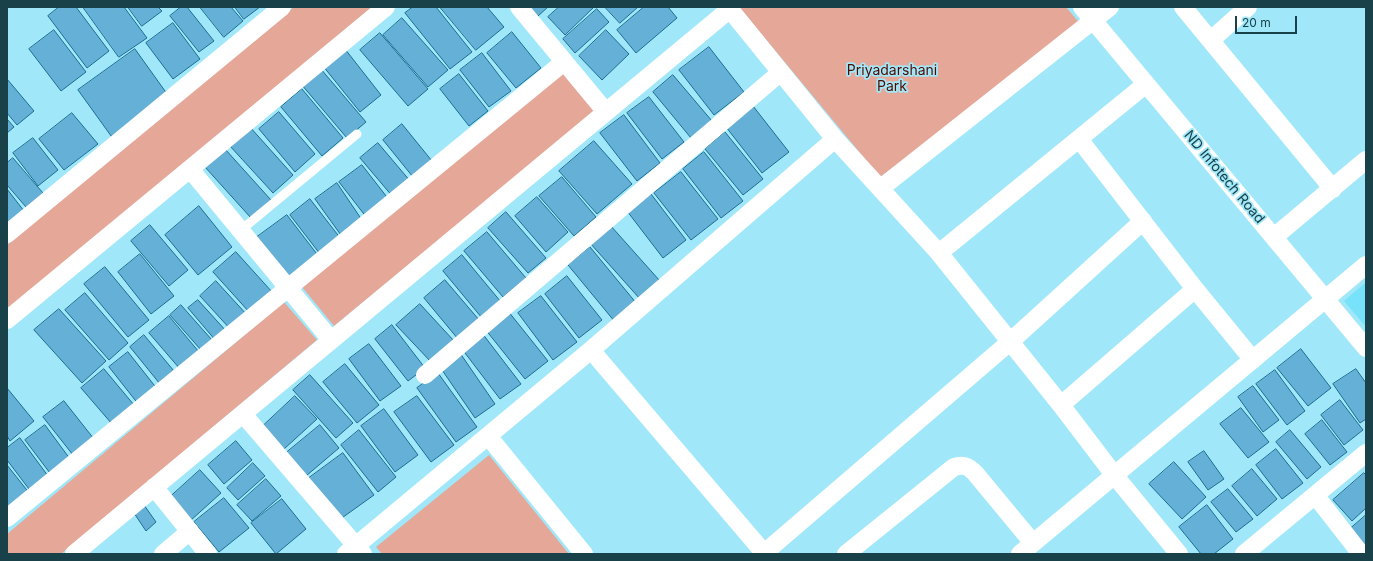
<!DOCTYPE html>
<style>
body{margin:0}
#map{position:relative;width:1373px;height:561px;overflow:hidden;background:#a0e8f9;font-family:Inter,sans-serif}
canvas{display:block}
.frame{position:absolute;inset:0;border:8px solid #184149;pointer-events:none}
.scale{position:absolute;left:1235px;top:16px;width:62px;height:18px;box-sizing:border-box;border:2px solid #184149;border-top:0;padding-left:5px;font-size:12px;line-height:14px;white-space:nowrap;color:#184149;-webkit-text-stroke:3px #a0e8f9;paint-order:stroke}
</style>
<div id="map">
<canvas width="1373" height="561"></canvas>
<div class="frame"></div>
<div class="scale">20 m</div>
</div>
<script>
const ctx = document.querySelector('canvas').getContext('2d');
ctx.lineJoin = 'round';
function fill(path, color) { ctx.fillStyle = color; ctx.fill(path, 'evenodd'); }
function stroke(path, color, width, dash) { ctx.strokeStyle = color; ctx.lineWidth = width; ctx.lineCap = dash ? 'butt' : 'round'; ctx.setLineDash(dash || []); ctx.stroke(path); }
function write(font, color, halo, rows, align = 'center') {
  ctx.font = font + ' Inter,sans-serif'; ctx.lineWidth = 3.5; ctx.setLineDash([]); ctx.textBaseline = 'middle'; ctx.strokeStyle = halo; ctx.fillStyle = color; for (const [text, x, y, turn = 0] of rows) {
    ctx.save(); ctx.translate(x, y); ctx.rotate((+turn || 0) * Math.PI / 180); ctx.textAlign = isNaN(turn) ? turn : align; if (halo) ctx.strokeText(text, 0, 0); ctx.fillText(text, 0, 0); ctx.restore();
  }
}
fill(new Path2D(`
 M1366,282V327L1344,301Z`), '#77e2f9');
fill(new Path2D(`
 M294,7H372L7,310V245Z
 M739,7H1066L1083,27L880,177Z
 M564,72L596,111L334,326L302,287Z
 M284,302L317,340L61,554H7V534Z
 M489,455L569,554H382L376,547Z`), '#e5a798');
const building = new Path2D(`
 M59,7H76L109,51L87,68L48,16Z
 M83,7H124L147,38L119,57Z
 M128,7H158L162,11L142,26Z
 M181,7H187L214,41L199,52L170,16Z
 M200,7H231L243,21L224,37Z
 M235,7H260L244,19Z
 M413,7H436L472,52L450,69L405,13Z
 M440,7H487L504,27L476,50Z
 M530,7H548L538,16Z
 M559,7H594L565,35L548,17Z
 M605,7H638L620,23Z
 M644,7H668L677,18L636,53L617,30Z
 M597,9L609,22L575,53L563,39Z
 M402,18L448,70L428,87L383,35Z
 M173,23L200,59L173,79L146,43Z
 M54,30L86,72L61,91L29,49Z
 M606,30L629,54L602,80L579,56Z
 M512,32L541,68L516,88L487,53Z
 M380,33L428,89L408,106L360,50Z
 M709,47L744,92L714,115L679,70Z
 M135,49L170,98L114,140L78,90Z
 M345,49L381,95L360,112L323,66Z
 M482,53L511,91L489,107L460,70Z
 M320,68L366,122L347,138L301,84Z
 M459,74L488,111L469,126L440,89Z
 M673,75L712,121L691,138L653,92Z
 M7,79L34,111L17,125L7,113Z
 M302,89L343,138L322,156L281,107Z
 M649,97L684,142L662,159L627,113Z
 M753,106L789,152L762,173L726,127Z
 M279,112L315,154L295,172L259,129Z
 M72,113L98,144L64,170L39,139Z
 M624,115L660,163L637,181L600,133Z
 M7,119L14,127L7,133Z
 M402,124L432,161L413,177L383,140Z
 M249,126L293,175L273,193L229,145Z
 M725,132L763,179L743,195L705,149Z
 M33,138L58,170L38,186L13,153Z
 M594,141L632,184L597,214L559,171Z
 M378,143L411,182L393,197L360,158Z
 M225,149L271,200L251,218L205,167Z
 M704,152L743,201L721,218L683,169Z
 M13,158L43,193L26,207L7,185V163Z
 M362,165L390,201L367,218L339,182Z
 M681,172L718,219L691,240L654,193Z
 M562,177L596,217L574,236L539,196Z
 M337,183L364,223L343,238L315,199Z
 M7,189L24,211L7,224Z
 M651,194L686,240L663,258L627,211Z
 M537,197L568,232L546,252L515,216Z
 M310,199L341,239L320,254L290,215Z
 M199,206L232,247L198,275L165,235Z
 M506,212L546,258L528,273L488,228Z
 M287,215L320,258L291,281L257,237Z
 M150,225L188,270L169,286L131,241Z
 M610,225L660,281L640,299L590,243Z
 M487,232L526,278L503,297L464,251Z
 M590,247L637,304L615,322L568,265Z
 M236,252L273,293L250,313L213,272Z
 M140,254L174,296L151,314L118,272Z
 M462,255L501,302L482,318L443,271Z
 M105,267L149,320L128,337L84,284Z
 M567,276L602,320L579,338L545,294Z
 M445,280L480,321L458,339L424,298Z
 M216,281L248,316L232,331L200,296Z
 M85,293L128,343L109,360L65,310Z
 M541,296L577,342L553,360L518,313Z
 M198,300L227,332L216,341L188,308Z
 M420,304L455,342L432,363L396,325Z
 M181,305L212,340L201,350L170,315Z
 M59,309L106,361L82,383L34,330Z
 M508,311L548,361L525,379L485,329Z
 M169,316L199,352L180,369L149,333Z
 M392,325L425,368L408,381L375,339Z
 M482,333L521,384L500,399L462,349Z
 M144,335L174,371L160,384L130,347Z
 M369,344L401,386L380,401L349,359Z
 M1301,349L1331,388L1308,406L1277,368Z
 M128,352L158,390L139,405L109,367Z
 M460,353L495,404L475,418L440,367Z
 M345,364L379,405L357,423L323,382Z
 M104,369L134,405L112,424L81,388Z
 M1356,369L1366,383V419L1360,423L1333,384Z
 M1275,370L1305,411L1287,425L1256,384Z
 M438,373L477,427L456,442L417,388Z
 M310,375L353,423L336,438L293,390Z
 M1253,386L1279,420L1263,432L1238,397Z
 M7,388L34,421L10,441L7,436Z
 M295,396L317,419L284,449L263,426Z
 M417,396L454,445L431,462L394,412Z
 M1340,400L1363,430L1344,445L1321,415Z
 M64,401L94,439L73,455L43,417Z
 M1241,408L1269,442L1248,458L1220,424Z
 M384,409L418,455L395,472L361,426Z
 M1322,420L1347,452L1330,465L1305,434Z
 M45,425L73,463L53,477L25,440Z
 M320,425L339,448L306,476L286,453Z
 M359,430L396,477L378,492L341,445Z
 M1290,430L1321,467L1307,479L1276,442Z
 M20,438L51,480L32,493L7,460V448Z
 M236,441L252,460L224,484L208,465Z
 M1276,449L1303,483L1282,499L1256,465Z
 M1204,451L1224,479L1208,490L1188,462Z
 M343,453L374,495L339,520L309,478Z
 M1174,462L1206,497L1182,519L1149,484Z
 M253,463L265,476L238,500L227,488Z
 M7,465L30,494L7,510Z
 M1252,469L1277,499L1257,516L1232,486Z
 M200,470L221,493L190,521L169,498Z
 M1364,473L1366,475V508L1352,521L1333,500Z
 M266,479L281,496L252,521L237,505Z
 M1228,489L1253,519L1236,532L1211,502Z
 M224,498L249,528L219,552L194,522Z
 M282,499L306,529L276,554L251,523Z
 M144,505L156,522L146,531L134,513Z
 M1207,505L1233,539L1214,554H1201L1179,527Z
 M1366,515V548L1350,529Z`);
fill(building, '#65b0d7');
stroke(building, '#1d6d92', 1);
stroke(new Path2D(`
 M241,230L357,134`), '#fff', 9);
stroke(new Path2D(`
 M519,7L606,112
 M728,7L835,139L939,253L1061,405L1115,476L1179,554
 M1082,7L1366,348
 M1183,7L1333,189
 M1211,40L1248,7
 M1079,139L1195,289L1253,360
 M190,169L331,340
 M881,188L1110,7
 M7,234L282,7
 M1274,237L1366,160
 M939,253L1146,84
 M7,320L386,7
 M591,350L765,554
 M425,375L781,72
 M1061,405L1195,289
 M243,414L363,554
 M488,436L584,554
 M154,487L208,554
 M1315,495L1361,554
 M7,518L564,62
 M74,554L730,9
 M163,554L190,531
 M346,554L591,350L835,139
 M763,554L1011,341L1143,221
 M846,554L954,467C963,464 968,466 975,473L1033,543
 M1020,554L1366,265
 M1244,554L1366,453`), '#fff', 18);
write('14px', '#520a00', '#a0e8f9', [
 ["Priyadarshani",892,71],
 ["Park",892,87]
]);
write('14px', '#184149', '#a0e8f9', [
 ["ND Infotech Road",1224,177,50]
]);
</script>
